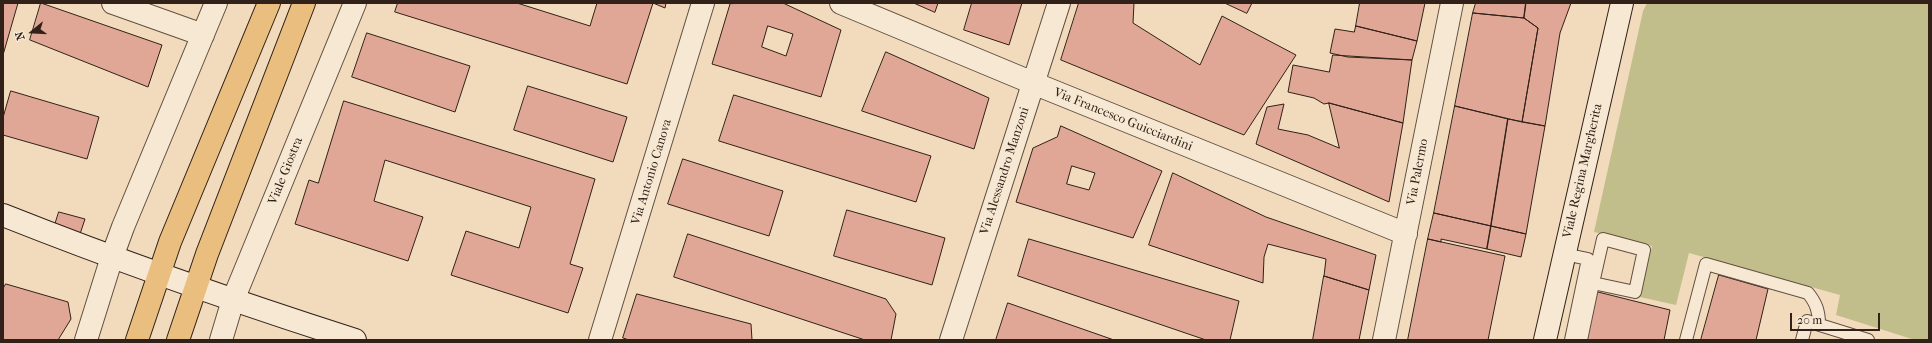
<!DOCTYPE html>
<style>
body{margin:0}
#map{position:relative;width:1932px;height:343px;overflow:hidden;background:#f2dbbc;font-family:"IM FELL French Canon",serif}
canvas{display:block}
.frame{position:absolute;inset:0;border:4px solid #312118;pointer-events:none}
.north{position:absolute;left:12px;top:12px;width:40px;height:40px;-webkit-text-stroke:3px #f7e8d3;paint-order:stroke;rotate:252deg;font-size:11px;font-weight:700;line-height:16px;text-align:center;color:#312118}
.north::after{content:'';display:block;margin:auto;width:14px;height:18px;background:#312118;clip-path:polygon(50% 0,100% 100%,50% 72%,0 100%)}
.scale{position:absolute;left:1790px;top:313px;width:90px;height:18px;box-sizing:border-box;border:2px solid #312118;border-top:0;padding-left:5px;font-size:12px;line-height:14px;white-space:nowrap;color:#312118;-webkit-text-stroke:3px #f7e8d3;paint-order:stroke}
</style>
<div id="map">
<canvas width="1932" height="343"></canvas>
<div class="frame"></div>
<div class="north">N</div>
<div class="scale">20 m</div>
</div>
<script>
const ctx = document.querySelector('canvas').getContext('2d');
ctx.lineJoin = 'round';
function fill(path, color) { ctx.fillStyle = color; ctx.fill(path, 'evenodd'); }
function stroke(path, color, width, dash) { ctx.strokeStyle = color; ctx.lineWidth = width; ctx.lineCap = dash ? 'butt' : 'round'; ctx.setLineDash(dash || []); ctx.stroke(path); }
function write(font, color, halo, rows, align = 'center') {
  ctx.font = font + ' "IM FELL French Canon",serif'; ctx.lineWidth = 3.5; ctx.setLineDash([]); ctx.textBaseline = 'middle'; ctx.strokeStyle = halo; ctx.fillStyle = color; for (const [text, x, y, turn = 0] of rows) {
    ctx.save(); ctx.translate(x, y); ctx.rotate((+turn || 0) * Math.PI / 180); ctx.textAlign = isNaN(turn) ? turn : align; if (halo) ctx.strokeText(text, 0, 0); ctx.fillText(text, 0, 0); ctx.restore();
  }
}
fill(new Path2D(`
 M1647,3H1929V340H1915L1836,315L1840,295L1689,253L1676,305L1640,297L1652,246L1594,232L1643,11Z`), '#c2be8b');
const building = new Path2D(`
 M3,3H18L3,55Z
 M41,3L162,45L148,87L30,40Z
 M398,3H517L590,26L597,3H666L665,8L653,3L627,84L395,12Z
 M783,3L841,30L821,97L712,64L730,4ZM768,26L793,34L786,56L762,47Z
 M914,3H938L935,12Z
 M972,3H1022L1009,45L964,30Z
 M1079,3H1134L1133,23L1200,65L1222,16L1296,55L1244,135L1061,60Z
 M1225,3H1252L1247,13Z
 M1360,3H1425L1417,41L1356,26Z
 M1476,3H1526L1524,18L1473,13Z
 M1526,3H1571L1560,33L1545,126L1522,122L1538,28L1524,18Z
 M1473,13L1524,18L1538,28L1522,122L1455,106Z
 M1356,26L1417,41L1412,60L1348,57L1330,53L1335,29L1354,32Z
 M367,33L470,66L455,112L352,77Z
 M886,52L989,98L974,149L862,111Z
 M1333,55L1412,60L1403,123L1329,103L1324,104L1314,98L1288,92L1293,65L1329,72Z
 M528,86L627,117L613,162L514,130Z
 M11,91L99,117L87,159L3,135V118Z
 M734,95L931,156L916,202L719,141Z
 M344,101L595,179L570,264L583,268L568,313L451,275L466,231L519,248L531,207L385,160L374,201L423,217L408,261L295,224L309,180L318,183Z
 M1329,103L1403,123L1389,202L1256,144L1267,107L1284,104L1278,129L1308,135L1339,148Z
 M1455,106L1508,119L1491,226L1434,213Z
 M1508,119L1545,126L1526,234L1491,226Z
 M1061,126L1162,171L1133,238L1016,202L1033,148L1057,137ZM1072,166L1095,173L1089,190L1067,184Z
 M683,159L783,191L769,236L668,204Z
 M1173,173L1266,217L1376,255L1369,290L1324,276L1326,259L1268,244L1264,257L1263,283L1149,245Z
 M847,210L945,238L932,285L834,256Z
 M59,212L85,219L79,237L54,228Z
 M1434,213L1491,226L1487,249L1441,239V242L1428,239Z
 M1491,226L1526,234L1521,257L1487,249Z
 M688,234L886,299L896,314L891,340H865L674,277Z
 M1029,239L1239,301L1230,340H1206L1018,276Z
 M1428,239L1505,256L1488,340H1408Z
 M1719,275L1768,289L1756,340H1701Z
 M1324,276L1369,290L1359,340H1313Z
 M6,284L68,302L71,319L58,340H3V289Z
 M1594,291L1670,310L1664,340H1584Z
 M637,294L751,324L752,340H629L623,338Z
 M1008,303L1114,340H996Z`);
fill(building, '#e0a696');
stroke(building, '#312118', 1);
const service = new Path2D(`
 M1564,254L1588,259L1571,340
 M1581,340L1593,283L1635,292L1644,250L1603,239L1593,283
 M1686,340L1706,264L1808,293C1816,303 1819,311 1819,324
 M1802,340L1807,321L1868,340`);
const minor = new Path2D(`
 M113,3L203,35
 M841,3L1033,83L1406,234
 M86,340L112,257L123,227L216,3
 M221,340L233,300L355,3
 M600,340L703,3
 M951,340L1059,3
 M1384,340L1452,3`);
const secondary = new Path2D(`
 M3,215C119,261 236,302 355,340
 M1545,340L1622,3`);
const primary = new Path2D(`
 M137,340L170,242L269,3
 M178,340L207,254L304,3`);
stroke(service, '#615041', 14);
stroke(minor, '#615041', 24);
stroke(secondary, '#312118', 24);
stroke(primary, '#312118', 24);
stroke(service, '#f7e8d3', 12);
stroke(minor, '#f7e8d3', 22);
stroke(secondary, '#f7e8d3', 22);
stroke(primary, '#e9be7e', 22);
write('13px', '#312118', '#f7e8d3', [
 ["Via Francesco Guicciardini",1123,120,22],
 ["Viale Giostra",286,171,-68],
 ["Via Alessandro Manzoni",1005,171,-72],
 ["Viale Regina Margherita",1583,171,-77],
 ["Via Antonio Canova",652,172,-73],
 ["Via Palermo",1418,172,-79]
]);
</script>
